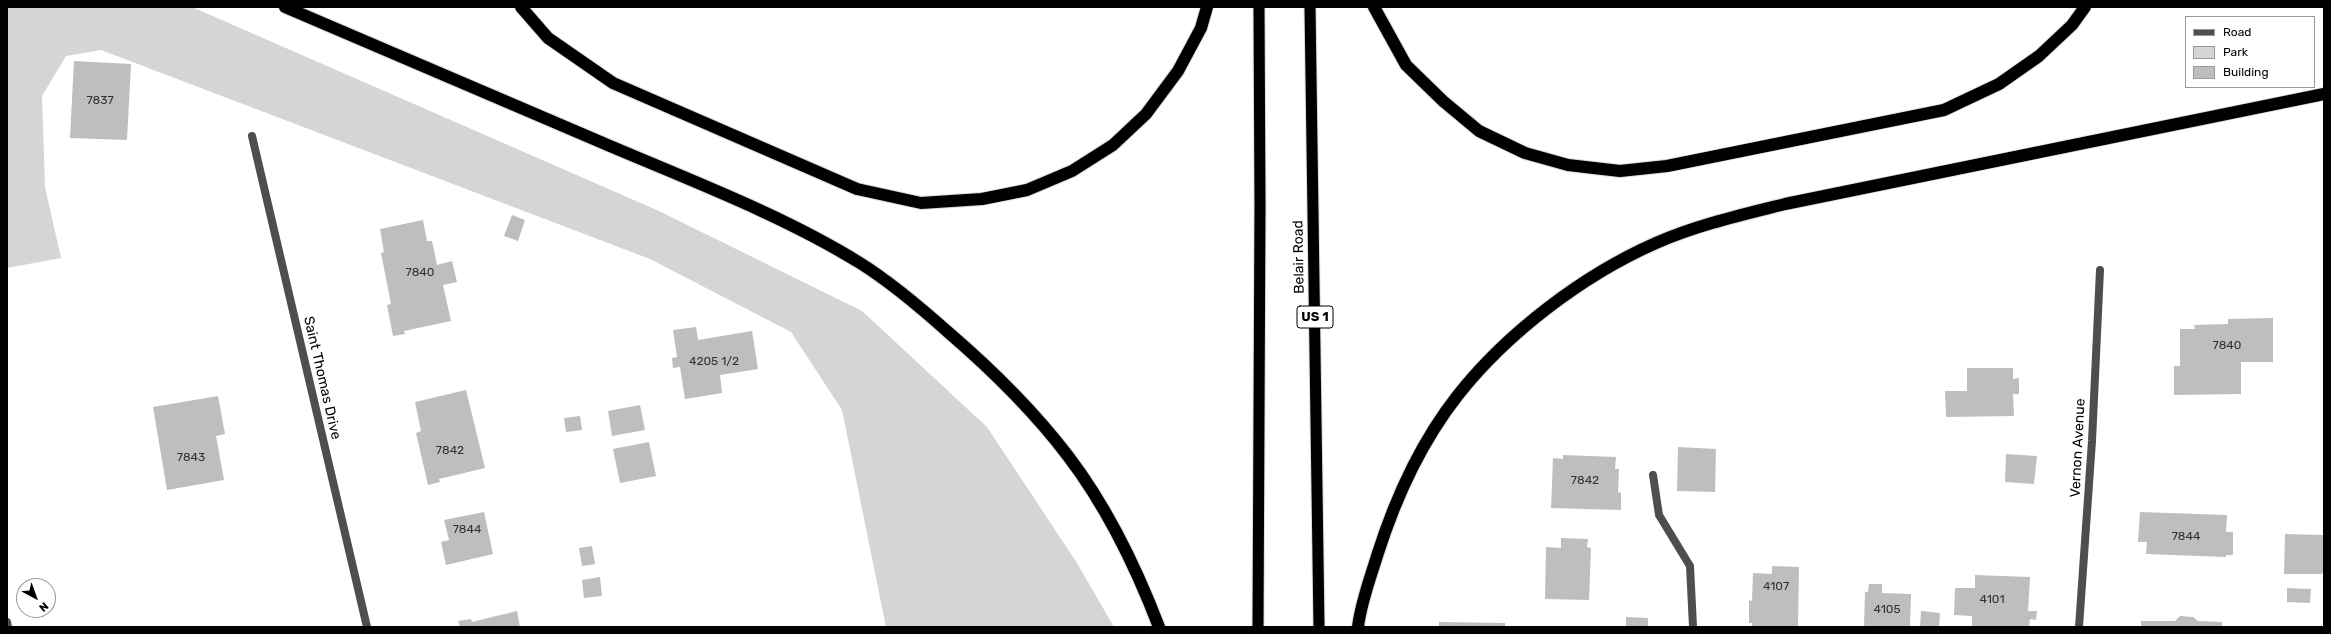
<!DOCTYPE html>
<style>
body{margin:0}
#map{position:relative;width:2331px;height:634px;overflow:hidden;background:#fff;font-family:Rubik,sans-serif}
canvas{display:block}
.frame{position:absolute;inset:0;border:8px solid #000;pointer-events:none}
.legend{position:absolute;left:2185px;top:16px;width:130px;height:72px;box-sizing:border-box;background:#fff;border:1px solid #999;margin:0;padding:5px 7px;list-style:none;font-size:12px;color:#000}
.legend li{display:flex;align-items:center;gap:8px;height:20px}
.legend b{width:20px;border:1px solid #999}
.north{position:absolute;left:16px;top:578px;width:40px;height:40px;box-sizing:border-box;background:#fff;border:1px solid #999;border-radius:50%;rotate:139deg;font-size:11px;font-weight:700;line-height:16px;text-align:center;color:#000}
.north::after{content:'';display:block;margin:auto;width:14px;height:18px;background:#000;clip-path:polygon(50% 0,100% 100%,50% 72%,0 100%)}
</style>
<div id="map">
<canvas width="2331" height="634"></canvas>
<div class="frame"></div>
<ul class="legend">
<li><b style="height:5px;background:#4e4e4e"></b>Road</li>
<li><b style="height:11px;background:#d5d5d5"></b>Park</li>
<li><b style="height:11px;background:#bebebe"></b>Building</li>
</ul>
<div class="north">N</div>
</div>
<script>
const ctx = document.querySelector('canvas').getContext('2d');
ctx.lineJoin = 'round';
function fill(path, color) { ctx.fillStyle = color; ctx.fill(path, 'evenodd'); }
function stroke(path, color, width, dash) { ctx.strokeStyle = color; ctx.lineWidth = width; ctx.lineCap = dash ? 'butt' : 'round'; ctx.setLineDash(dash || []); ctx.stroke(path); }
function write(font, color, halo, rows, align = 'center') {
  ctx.font = font + ' Rubik,sans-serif'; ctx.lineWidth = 4; ctx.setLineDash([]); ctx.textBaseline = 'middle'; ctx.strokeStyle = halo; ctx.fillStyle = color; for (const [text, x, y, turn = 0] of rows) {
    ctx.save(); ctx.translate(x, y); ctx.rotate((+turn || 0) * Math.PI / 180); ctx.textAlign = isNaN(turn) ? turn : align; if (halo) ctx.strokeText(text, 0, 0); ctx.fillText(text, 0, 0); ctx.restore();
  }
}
fill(new Path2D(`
 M7,7H192L659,211L862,311L987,427L1077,563L1114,627H886L842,410L791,332L650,259L101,50L66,56L42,96L45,187L61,258L7,268Z`), '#d5d5d5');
fill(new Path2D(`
 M74,61L131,64L127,140L70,138Z
 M512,215L525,220L518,241L504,236Z
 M423,220L427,241H432L437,265L452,261L457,282L443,285L451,321L404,331L405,334L393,336L387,305L391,304L381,253L384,252L380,229Z
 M2273,318V362H2241V394L2174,395V366H2180V329H2195L2194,325L2228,324V319Z
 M696,327L698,340L752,331L758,369L720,375L722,393L685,399L680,367L673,368L672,358L677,357L673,330Z
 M1967,368H2013V379L2019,378V394H2013L2014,416L1946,417L1945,391H1967Z
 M466,390L485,468L439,479L440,482L428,485L416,433L421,431L415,402Z
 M218,396L225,434L216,436L224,480L167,490L153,407Z
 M640,405L645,430L612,436L608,411Z
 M580,416L582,430L566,432L564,418Z
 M649,442L656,476L620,483L613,449Z
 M1678,447L1716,449L1715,492L1677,491Z
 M2006,454L2037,456L2034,484L2005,482Z
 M1563,455L1616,457L1615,469H1619L1618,492L1621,493V510L1551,508L1553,458L1563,459Z
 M484,512L493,554L446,565L441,542L449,540L444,520Z
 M2140,512L2227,515L2226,532H2233V555H2226V557L2146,554L2147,542H2138Z
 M2285,534L2323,535L2324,572L2321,574H2284Z
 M1561,538L1588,539L1587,547L1591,548L1589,600L1545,599L1546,547L1561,548Z
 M592,546L595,564L582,566L579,548Z
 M1772,566L1799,567L1798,627H1752V623H1749V600L1752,601L1753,573L1772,574Z
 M1975,575L2030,577L2028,611H2037L2036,620L2030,619L2029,627H1972V616L1954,615L1955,588H1975Z
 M600,577L602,596L584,598L582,580Z
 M1869,584H1882V593L1911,594L1910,627H1864L1865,592H1868Z
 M2287,588L2311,589L2310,603L2287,602Z
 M517,611L520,627H460L458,621L471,619L472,622Z
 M1921,611L1940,613L1939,627H1920Z
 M2180,616L2193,617L2198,621L2222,622V627H2141V621H2175Z
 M1626,617L1648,618V627H1626Z
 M1439,622L1505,623V627H1439Z`), '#bebebe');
const trunk = new Path2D(`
 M1310,7L1319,627
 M1258,627L1260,205L1259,7`);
const motorway = new Path2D(`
 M285,7C391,52 497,98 603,143C687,179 783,215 860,263C892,283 920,307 948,332C991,369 1033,410 1068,456C1107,507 1136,567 1159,627
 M521,7L548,38L613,83L857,189L921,203L982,199L1027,190L1072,171L1113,145L1146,114L1178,71L1201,28L1207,7
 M1374,7L1406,65L1443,101L1479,131L1525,153L1568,165L1620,171L1667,166L1944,110L1999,84L2039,56L2072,25L2085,7
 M1358,627C1361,602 1370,579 1377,556C1395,499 1421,442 1458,395C1507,333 1583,275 1656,243C1697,225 1741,215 1785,204L2324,94`);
stroke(trunk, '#dbdbdb', 13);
stroke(motorway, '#dbdbdb', 14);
stroke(new Path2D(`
 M1653,475L1659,515L1690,566L1693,627
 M7,622L8,627`), '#4e4e4e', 8);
stroke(new Path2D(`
 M252,136L367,627
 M2079,627L2092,441L2100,270`), '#4e4e4e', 8);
stroke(trunk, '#000', 11);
stroke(motorway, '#000', 12);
write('12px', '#303030', null, [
 ["7837",100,101],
 ["7840",420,273],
 ["7840",2227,346],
 ["4205 1/2",714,362],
 ["7842",450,451],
 ["7843",191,458],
 ["7842",1585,481],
 ["7844",467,530],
 ["7844",2186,537],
 ["4107",1776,587],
 ["4101",1992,600],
 ["4105",1887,610]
]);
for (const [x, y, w] of [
 [1315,317,36]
]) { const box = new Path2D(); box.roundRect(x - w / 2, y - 11, w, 22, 3); ctx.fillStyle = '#fff'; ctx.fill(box); stroke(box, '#000', 1); }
write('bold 13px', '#000', null, [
 ["US 1",1315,317]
]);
write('14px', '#000', '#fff', [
 ["Belair Road",1299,257,-91],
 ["Saint Thomas Drive",322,378,77],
 ["Vernon Avenue",2078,448,-87]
]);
</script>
